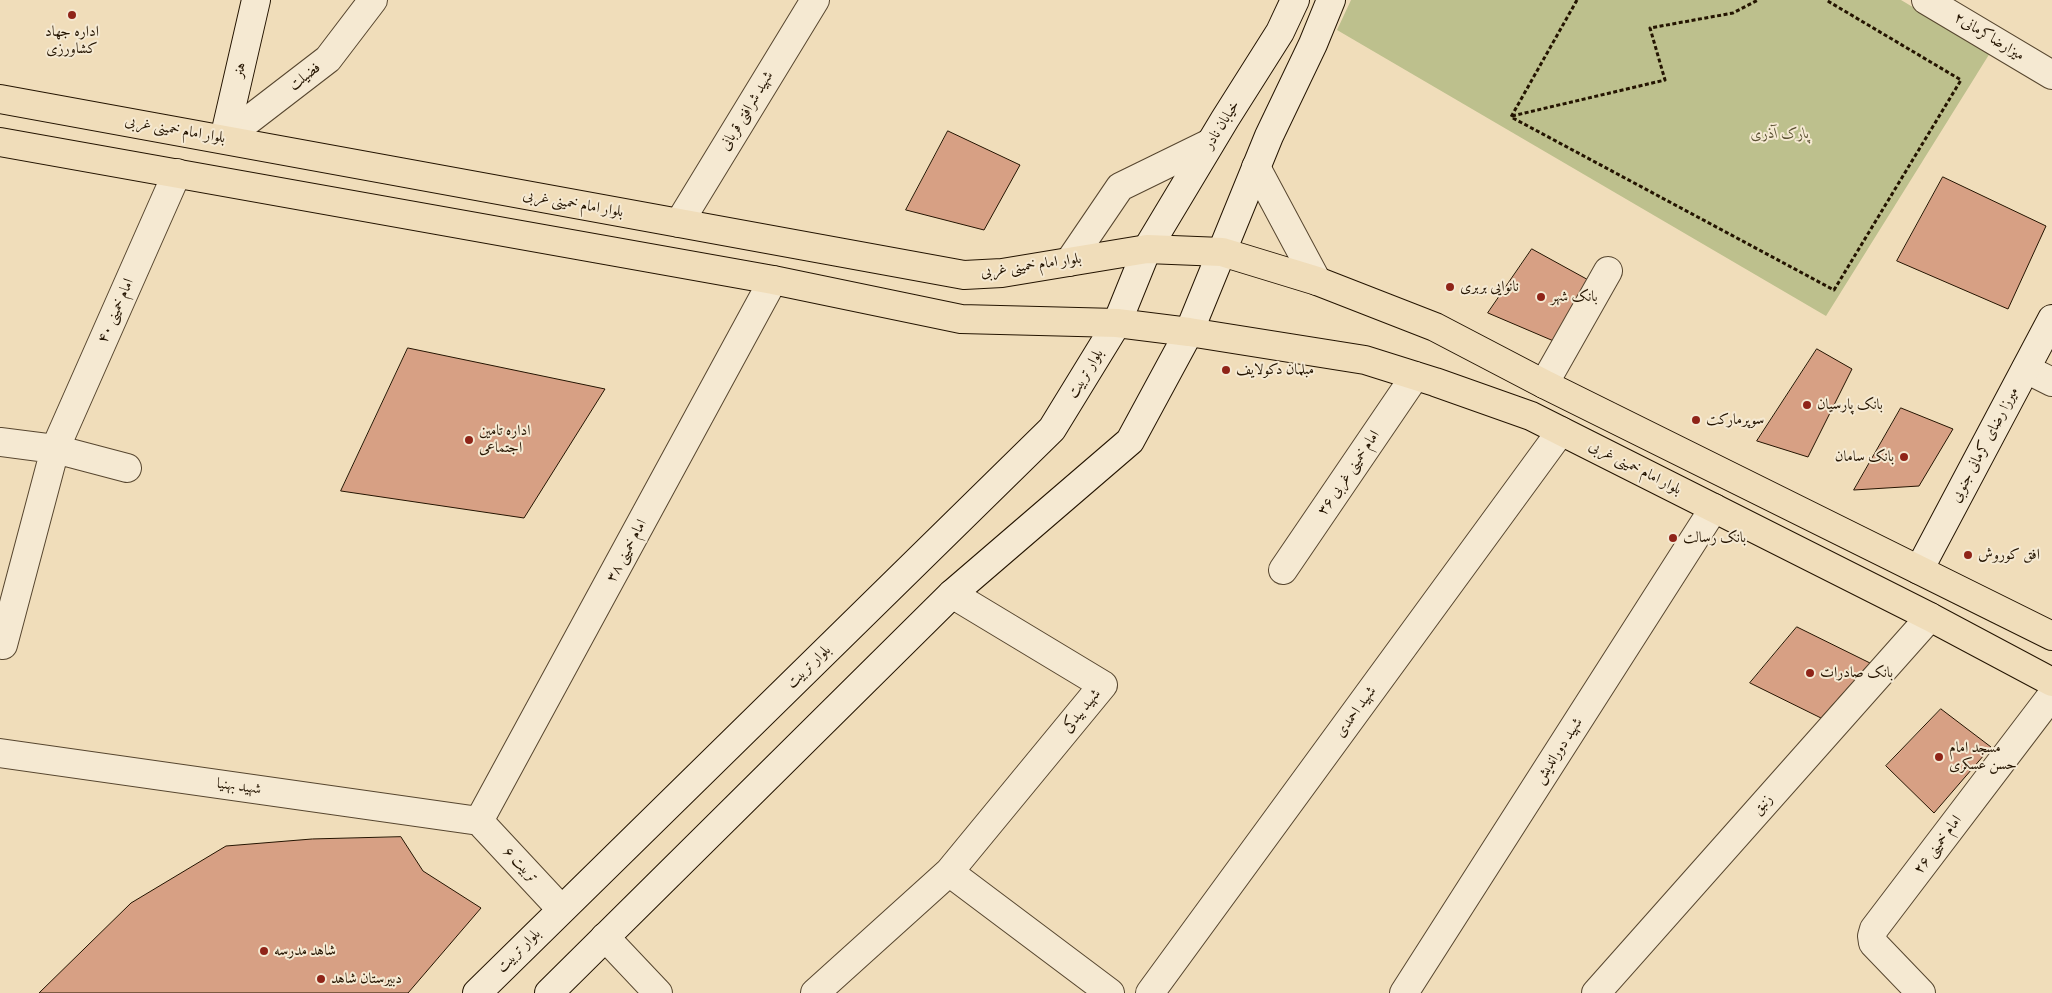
<!DOCTYPE html>
<meta charset="utf-8">
<style>
body{margin:0}
canvas{display:block;background:#f0ddba}
</style>
<canvas width="2052" height="993"></canvas>
<script>
const ctx = document.querySelector('canvas').getContext('2d');
ctx.lineJoin = 'round';
function fill(path, color) { ctx.fillStyle = color; ctx.fill(path, 'evenodd'); }
function stroke(path, color, width, dash) { ctx.strokeStyle = color; ctx.lineWidth = width; ctx.lineCap = dash ? 'butt' : 'round'; ctx.setLineDash(dash || []); ctx.stroke(path); }
function write(font, color, halo, rows, align = 'center') {
  ctx.font = font + ' "IM FELL French Canon",Amiri,serif'; ctx.lineWidth = 4; ctx.setLineDash([]); ctx.textBaseline = 'middle'; ctx.strokeStyle = halo; ctx.fillStyle = color; for (const [text, x, y, turn = 0] of rows) {
    ctx.save(); ctx.translate(x, y); ctx.rotate((+turn || 0) * Math.PI / 180); ctx.textAlign = isNaN(turn) ? turn : align; if (halo) ctx.strokeText(text, 0, 0); ctx.fillText(text, 0, 0); ctx.restore();
  }
}
fill(new Path2D(`
 M1351,0H1901L1990,53L1826,316L1337,30Z`), '#bdc08d');
const building = new Path2D(`
 M948,131L1020,165L984,230L906,210Z
 M1943,177L2046,226L2008,309L1897,261Z
 M1532,249L1592,282L1556,342L1488,313Z
 M408,348L605,389L524,518L341,491Z
 M1817,349L1852,369L1808,457L1757,441Z
 M1901,408L1953,429L1919,486L1854,490Z
 M1797,627L1870,663L1821,718L1750,683Z
 M1941,709L1991,747L1934,813L1886,766Z
 M401,837L423,871L481,908L408,993H39L131,903L226,846L312,839Z`);
fill(building, '#d7a084');
stroke(building, '#241401', 1);
const street = new Path2D(`
 M1926,0L2052,75
 M224,139L328,59L373,0
 M1256,167L1317,281
 M679,223L815,0
 M1069,262L1120,187L1210,143
 M2026,369L2052,382
 M1544,384L1608,271
 M0,442L55,449L127,468
 M1283,570L1415,376
 M3,645L55,449L177,173
 M0,753L479,821
 M479,821L773,280
 M479,821L561,909
 M949,872L1110,993
 M605,937L658,993
 M815,993L949,872L1103,685L952,594
 M1150,993L1561,431
 M1404,993L1714,508
 M1596,993L1930,617
 M1921,993L1873,943L1872,936L1874,929L2052,695`);
const secondary = new Path2D(`
 M224,139L256,0
 M1919,570L2052,319
 M477,993L1052,429L1117,323L1147,249L1225,119L1280,32L1295,0
 M549,993L952,594L1130,441L1189,332L1269,136L1313,44L1331,0`);
const primary = new Path2D(`
 M0,99L964,275L1002,273L1147,249L1222,252L1317,281L1435,327L1544,384L2052,636
 M0,142L773,280L961,319L1117,323L1189,332L1365,360L1435,382L1531,416L1930,617L2052,682`);
stroke(street, '#57462f', 30);
stroke(secondary, '#241401', 30);
stroke(primary, '#241401', 30);
stroke(new Path2D(`
 M1577,0L1511,117L1834,290L1961,80L1826,0
 M1512,116L1665,80L1650,28L1733,13L1758,0`), '#241401', 3, [4, 2.5]);
stroke(street, '#f5e9d2', 28);
stroke(secondary, '#f5e9d2', 28);
stroke(primary, '#f0ddba', 28);
for (const [x, y, r, color] of [
 [72,15,5,"#8f2418"],
 [1450,287,5,"#8f2418"],
 [1541,297,5,"#8f2418"],
 [1226,370,5,"#8f2418"],
 [1807,405,5,"#8f2418"],
 [1696,420,5,"#8f2418"],
 [469,440,5,"#8f2418"],
 [1904,457,5,"#8f2418"],
 [1673,538,5,"#8f2418"],
 [1968,555,5,"#8f2418"],
 [1810,673,5,"#8f2418"],
 [1939,757,5,"#8f2418"],
 [264,951,5,"#8f2418"],
 [321,979,5,"#8f2418"]
]) { const dot = new Path2D(); dot.arc(x, y, r, 0, 2 * Math.PI); ctx.fillStyle = color; ctx.fill(dot); stroke(dot, '#f5e9d2', 2); }
write('15px', '#241401', '#f5e9d2', [
 ["اداره جهاد",72,32,"center"],
 ["کشاورزی",72,49,"center"],
 ["نانوایی بربری",1460,287],
 ["بانک شهر",1551,297],
 ["مبلمان دکولایف",1236,370],
 ["بانک پارسیان",1817,405],
 ["سوپرمارکت",1706,420],
 ["اداره تامین",479,431],
 ["اجتماعی",479,448],
 ["بانک سامان",1894,457,"right"],
 ["بانک رسالت",1683,538],
 ["افق کوروش",1978,555],
 ["بانک صادرات",1820,673],
 ["مسجد امام",1949,748],
 ["حسن عسکری",1949,765],
 ["شاهد مدرسه",274,951],
 ["دبیرستان شاهد",331,979]
], 'left');
write('15px', '#241401', '#f5e9d2', [
 ["میزارضاکرمانی۲",1989,37,31],
 ["هنر",240,70,-77],
 ["فضیلت",305,77,-38],
 ["شهید شرافتی قربانی",747,111,-59],
 ["خیابان نادر",1222,125,-58],
 ["بلوار امام خمینی غربی",175,130,10],
 ["بلوار امام خمینی غربی",573,204,10],
 ["بلوار امام خمینی غربی",1031,266,-8],
 ["امام خمینی ۴۰",116,311,-66],
 ["بلوار تربیت",1086,374,-59],
 ["میرزا رضای کرمانی جنوبی",1985,445,-62],
 ["بلوار امام خمینی غربی",1635,468,27],
 ["امام خمینی غربی ۳۶",1349,473,-56],
 ["۳۸ امام خمینی",627,551,-62],
 ["بلوار تربیت",809,667,-44],
 ["شهید بیدکی",1082,711,-51],
 ["شهید احمدی",1356,712,-54],
 ["شهید دوراندیش",1559,751,-57],
 ["شهید بهنیا",239,787,8],
 ["زنبق",1763,805,-48],
 ["امام خمینی ۲۶",1938,845,-53],
 ["تربیت ۶",520,865,47],
 ["بلوار تربیت",519,951,-45]
]);
write('italic 15px', '#5a5032', '#f5e9d2', [
 ["پارک آذری",1780,134]
]);
</script>
